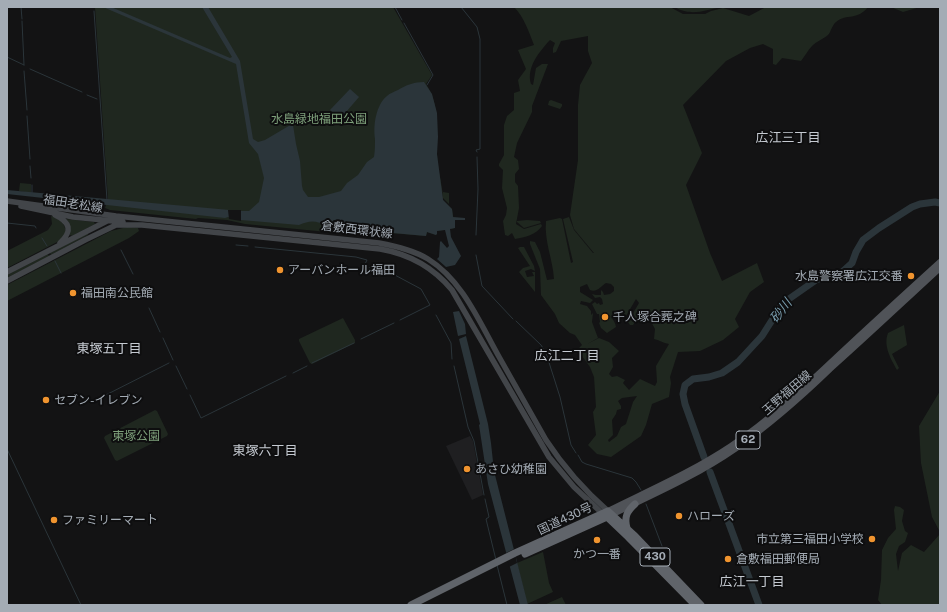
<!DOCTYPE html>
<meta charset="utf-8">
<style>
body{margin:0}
#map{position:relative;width:947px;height:612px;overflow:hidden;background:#131314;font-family:"Public Sans",sans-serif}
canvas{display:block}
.frame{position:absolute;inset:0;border:8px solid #a4acb5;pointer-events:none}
</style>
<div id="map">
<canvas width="947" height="612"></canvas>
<div class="frame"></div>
</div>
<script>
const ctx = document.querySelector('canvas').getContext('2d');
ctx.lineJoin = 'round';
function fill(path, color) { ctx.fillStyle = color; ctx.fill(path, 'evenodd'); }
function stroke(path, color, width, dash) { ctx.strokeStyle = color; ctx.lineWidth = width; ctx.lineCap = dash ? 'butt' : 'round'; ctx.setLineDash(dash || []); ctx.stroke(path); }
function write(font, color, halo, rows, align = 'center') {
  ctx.font = font + ' "Public Sans","Noto Sans JP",sans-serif'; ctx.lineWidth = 4; ctx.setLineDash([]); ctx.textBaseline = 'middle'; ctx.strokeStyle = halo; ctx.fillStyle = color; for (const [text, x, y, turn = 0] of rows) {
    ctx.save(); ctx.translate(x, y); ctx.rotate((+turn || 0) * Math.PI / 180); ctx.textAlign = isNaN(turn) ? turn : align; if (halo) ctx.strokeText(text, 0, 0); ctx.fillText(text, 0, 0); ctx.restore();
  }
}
fill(new Path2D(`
 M470,436L473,441L483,495L472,500L446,446Z`), '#1f1f21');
fill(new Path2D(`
 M95,7H393L432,75L426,84C440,105 437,129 437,153C437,168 442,182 443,197V192L449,193V204L443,198V200L452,209L455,228L437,231L436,235L427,232L426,236L390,233L389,238L245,224L227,220L198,218L196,219L110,210L105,208L108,199Z
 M514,7H670L683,14H705L711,11L723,8L749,16L766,7H868C857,21 847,13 836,22C832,25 831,32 828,35C823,39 817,41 812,46C808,50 805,56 801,61L782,58L776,65L773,64V49L763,44L750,48L726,61L683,105L702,153L686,185L710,253L722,281L757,263L764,282L750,292L735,319L739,327L723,340L700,351L678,352L670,377L671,383L669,397L652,404L646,425L641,436L611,457L597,454L588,445L596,435L593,412L596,407L594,377L590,367L582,356L579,348L582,345L575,335L570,333L559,323L555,314L541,295L540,269L530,244V241L535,242L540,252L547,280L554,279C553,260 544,241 546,221L560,218L562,219L571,263L573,262L563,219L569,217L574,230L593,253H594L574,229L570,215L578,160V105L580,85L592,63L588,51V36L561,41L556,52L553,53V48L555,43L550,40C540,51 526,67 531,84L533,85L536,68L542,64H548L532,106V112L517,143L514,157L518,160L519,169L515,174V182L518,186L519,208L516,224L524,229L541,224L542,226C536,235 525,237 515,239L512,233L508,236L505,235L503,221L506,215L507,208L502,188L503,170L499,166V164L504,155V125L507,116L514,110V93L520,91L518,80L526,69L518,50L534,45C529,32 524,17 514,7ZM606,283L611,284L614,287V291L610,294L604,295L603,292L601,290V295H596L592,294L595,298L600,297L602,299L603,304L600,305L599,303L597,304L595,302L592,304L597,314H599L600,322L599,323L601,328L607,333L616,327C615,320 610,316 605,312H606L613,319L618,317V313L626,316L636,299L639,303L628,322L630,325H633L644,309L655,329L654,339C659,340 663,343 669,344L656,366L657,382L655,386L640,379L629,390L623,383L625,380L617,376L612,377L609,374L613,367L612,358L619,351L609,342L599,338L587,344L598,338L592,322L593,313L591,315V311L587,306L580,304L581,301L590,303L593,300L580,292V287L587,284L590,290C597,293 601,286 606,283ZM637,396L633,402L626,424L621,427L617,436L609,442L608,440L613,435L612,420L616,414L617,410L621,409V406L618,401L622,398Z
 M674,7H723C703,10 693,17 674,7Z
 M891,7H920L903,12Z
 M551,100L562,104V106L560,109L548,105L549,101Z
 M20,183L31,184V193L19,191Z
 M51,216C60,219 65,223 66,233L61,240L7,268V251L48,230L52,224Z
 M66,219L94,222L95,224L72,236L70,235V230Z
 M527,220L540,221L541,223L524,228L517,222V221Z
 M127,227L138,228L139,231L129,238L7,301V285L111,231Z
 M88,233V235L51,255L50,253Z
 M520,247H524L534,266L535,271L531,269L525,271L527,277L534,276L532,272H535V292L519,272L523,268L530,266L518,248Z
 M48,254L49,256L7,278V275Z
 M343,318L355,340V343L312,364L310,363L299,341V339Z
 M904,325L907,345L892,354L899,368L897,370C891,359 883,346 888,333Z
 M940,391V532L932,517L921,463L919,426Z
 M155,410L157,411L168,434L167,436L117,461L115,460L104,438L105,436Z
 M895,506L900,507L904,510L902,521L905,531L908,533L905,542L899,546L896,554L898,571L902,553L911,545L924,552L940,534V605H882L878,600L881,580L882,550L888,538L896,529L894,510Z
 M543,552L549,583L553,592L527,604L517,563Z
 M562,597L566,605H544Z`), '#1f271f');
fill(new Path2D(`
 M103,7H111L230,58L232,57L202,7H208L240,61L253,139L258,142L265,140L292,124L293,125L296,144L300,161L302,186L303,190L308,197H319L341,191L347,183L358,175L367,162L374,157C375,150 375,146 375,139C373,125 376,105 387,96C390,93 394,92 398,90C406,85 414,82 424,82L432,94L437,113L438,137L437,154L443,200L452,209L453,217L465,218V220H455V228L450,229L451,237L461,256L455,265L446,267L437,259L439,257L440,242L441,241L447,248L449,246L445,230L437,231V234L436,235L427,232L426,236L327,227C317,220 310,220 299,225L241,220L228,217L225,218L7,194V190L241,211H249L259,202L264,178L258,154L249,143L236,64Z
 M350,89L359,97L340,119L330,110Z
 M459,311L465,324L466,334L458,336L453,312Z
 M466,336L488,424L491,443L494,471L528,605H520L488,484L479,425L480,424L459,339Z`), '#2b353a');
fill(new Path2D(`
 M228,210H241V221L229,219Z
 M514,549L517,563L509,567L506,553Z`), '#131314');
stroke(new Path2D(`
 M21,7L22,19
 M395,7L402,20
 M461,7L477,27L480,39V149L476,150L477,152
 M94,11L107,200
 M22,21L24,65
 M404,23L433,75L427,85
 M7,57L24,65
 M30,69L82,92
 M24,71L27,110
 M87,95L97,99
 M27,116L30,159
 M30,166L31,178
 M32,185V194
 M7,223L35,226L36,228
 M476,235L478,189L477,157
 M42,238L47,246
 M236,245L248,246
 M255,247L356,257L367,260L364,266
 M121,250L133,274
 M476,255L482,286L513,319
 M55,261L61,273
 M369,268L374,266H378L421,289L430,305L400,320
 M149,308L160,332
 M436,315L451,343L452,359
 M516,321L541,345L546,353L560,397L571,445L576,453
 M163,338L173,360
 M361,339L394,323
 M312,363L354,343
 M176,366L187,389
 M454,366L468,427L474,441L484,495
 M293,373L307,366
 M190,395L201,418L286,376
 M90,403L169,363
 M7,449L81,605
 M578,455L582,462L586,464L632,478L636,482L641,490
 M485,499L489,517L486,519L496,560
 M646,504L662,546
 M497,565L507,605`), '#2b353a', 1);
stroke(new Path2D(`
 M704,457L685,404L683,394L685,385L693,379L709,377L722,373L738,362L762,336L781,306L786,301L816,280L841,273L852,263L856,252L863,240L879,228L912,207L920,204L935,202L940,203
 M710,472L759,605`), '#2b353a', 7);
stroke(new Path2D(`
 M7,201L116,216L379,243C396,246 413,250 428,259C462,280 479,321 498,355C514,383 530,412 546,440C563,466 584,490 608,511
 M21,206L73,217L123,222
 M55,215C70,222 73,231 60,243
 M7,272L107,221
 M7,281L85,240L116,225H142L380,249C409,254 433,267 452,290L549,457L574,487L604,515`), '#424549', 5.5);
stroke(new Path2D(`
 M608,511C650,490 692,472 731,446C771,419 807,385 842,352C874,322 907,292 940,262
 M609,516C652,495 696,476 735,449C769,425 800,398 830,369C867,336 903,302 940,268`), '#505358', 6);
stroke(new Path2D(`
 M627,528C624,517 627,511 635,504
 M525,554L607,517L628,537L695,605
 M411,605L515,553L608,511L634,535L701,605`), '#60646a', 7);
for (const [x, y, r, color] of [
 [280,270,4,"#f0942f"],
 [911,276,4,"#f0942f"],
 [73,293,4,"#f0942f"],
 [605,317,4,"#f0942f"],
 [46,400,4,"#f0942f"],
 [467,469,4,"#f0942f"],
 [679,516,4,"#f0942f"],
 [54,520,4,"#f0942f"],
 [872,539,4,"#f0942f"],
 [597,540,4,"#f0942f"],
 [728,559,4,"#f0942f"]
]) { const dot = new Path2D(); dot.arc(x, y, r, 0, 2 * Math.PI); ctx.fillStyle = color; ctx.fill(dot); stroke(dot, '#0e0e0f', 1.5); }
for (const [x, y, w] of [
 [748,440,24],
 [655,557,30]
]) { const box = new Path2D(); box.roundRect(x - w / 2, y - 9, w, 18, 3); ctx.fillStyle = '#0e0e0f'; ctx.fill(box); stroke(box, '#a4acb5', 1); }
write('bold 11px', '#a4acb5', null, [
 ["62",748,440],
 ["430",655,557]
]);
write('12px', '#7ea07b', '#0e0e0f', [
 ["水島緑地福田公園",319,119],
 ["東塚公園",136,436]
]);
write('12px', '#a4acb5', '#0e0e0f', [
 ["福田老松線",73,204,9],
 ["倉敷西環状線",357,230,7],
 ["玉野福田線",787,393,-41],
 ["国道430号",565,519,-25]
]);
write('12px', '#a4acb5', '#0e0e0f', [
 ["アーバンホール福田",288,270],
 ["水島警察署広江交番",903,276,"right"],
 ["福田南公民館",81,293],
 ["千人塚合葬之碑",613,317],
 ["セブン-イレブン",54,400],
 ["あさひ幼稚園",475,469],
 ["ハローズ",687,516],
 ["ファミリーマート",62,520],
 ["市立第三福田小学校",864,539,"right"],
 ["かつ一番",597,554,"center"],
 ["倉敷福田郵便局",736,559]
], 'left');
write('13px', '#c5cad1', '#0e0e0f', [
 ["広江三丁目",788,138],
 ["東塚五丁目",109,349],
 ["広江二丁目",567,356],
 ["東塚六丁目",265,451],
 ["広江一丁目",752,582]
]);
write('italic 13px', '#7b9fb0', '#0e0e0f', [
 ["砂川",781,311,-52]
]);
</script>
